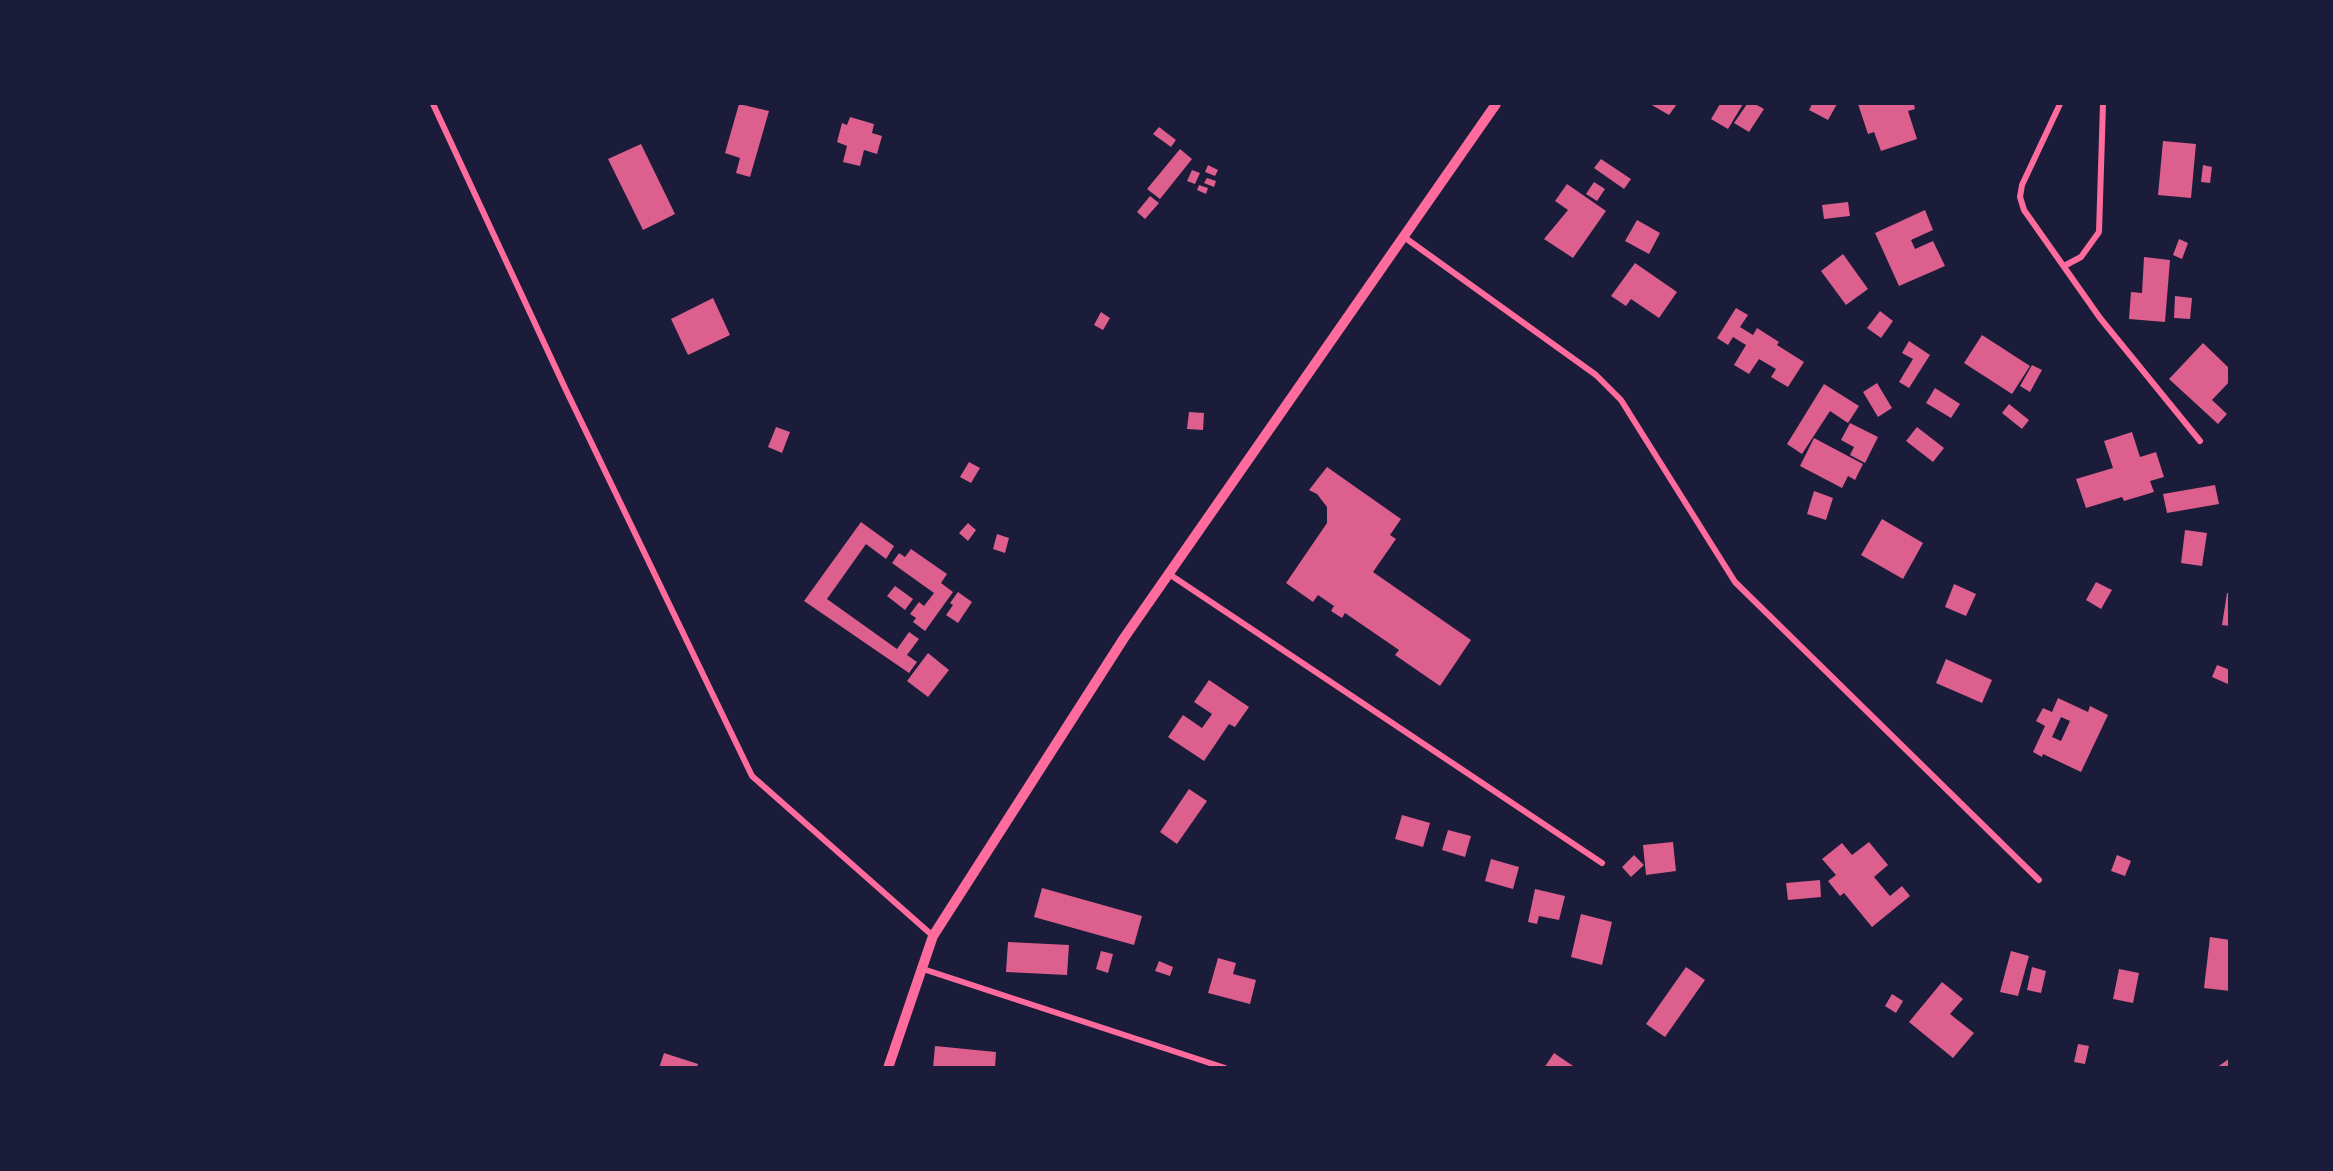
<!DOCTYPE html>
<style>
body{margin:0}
#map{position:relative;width:2333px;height:1171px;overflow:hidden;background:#1b1b3a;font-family:Cabin,sans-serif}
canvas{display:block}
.frame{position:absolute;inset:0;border:105px solid #1b1b3a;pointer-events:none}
</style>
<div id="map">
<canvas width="2333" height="1171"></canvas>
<div class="frame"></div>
</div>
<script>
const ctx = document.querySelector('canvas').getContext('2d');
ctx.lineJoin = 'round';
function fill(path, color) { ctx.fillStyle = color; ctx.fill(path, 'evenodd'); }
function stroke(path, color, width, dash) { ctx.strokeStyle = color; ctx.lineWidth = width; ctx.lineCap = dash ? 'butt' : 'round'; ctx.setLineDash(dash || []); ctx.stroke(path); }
fill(new Path2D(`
 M739,104L769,111L750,177L736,173L740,158L725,153Z
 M1650,104H1677L1669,115Z
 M1720,104H1743L1728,129L1711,119Z
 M1747,104H1755L1764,109L1749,132L1734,123Z
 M1812,104H1837L1828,120L1809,110Z
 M1858,104H1914L1915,109L1908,111L1917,139L1881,151L1874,132L1868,134Z
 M850,117L874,124L872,133L882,136L877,154L864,150L860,166L843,162L847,146L837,142L842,123L847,125Z
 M1159,127L1176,140L1171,147L1153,134Z
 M2163,141L2196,144L2191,198L2158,195Z
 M641,144L675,214L643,230L608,159Z
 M1180,149L1192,159L1160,199L1147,189Z
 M1601,159L1631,179L1624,189L1594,168Z
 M1208,165L1218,170L1215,176L1205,172Z
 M2203,165L2212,167L2210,183L2201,182Z
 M1192,170L1200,173L1195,184L1187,181Z
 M1207,178L1216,181L1214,187L1204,183Z
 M1594,182L1605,189L1597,201L1586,194Z
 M1567,184L1606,211L1573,258L1544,239L1568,210L1555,201Z
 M1199,185L1208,188L1206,194L1197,190Z
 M1150,196L1159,203L1145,219L1137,212Z
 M1848,202L1850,216L1824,219L1822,205Z
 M1925,210L1933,230L1911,240L1915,249L1933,241L1945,266L1899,286L1875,233Z
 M1637,220L1660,233L1649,254L1625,241Z
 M2179,239L2188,243L2182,259L2173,255Z
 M1843,254L1868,289L1846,305L1821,271Z
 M2144,257L2170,260L2165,322L2129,319L2131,292L2142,293Z
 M1635,263L1677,292L1659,318L1631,299L1626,306L1611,296Z
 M2175,296L2192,298L2190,319L2174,318Z
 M713,298L730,335L688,355L671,319Z
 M1736,308L1748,315L1740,327L1753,335L1757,328L1779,342L1777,345L1804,362L1788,387L1771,377L1776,369L1759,359L1749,374L1734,365L1746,345L1733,337L1728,345L1717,338Z
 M1880,311L1893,321L1881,338L1867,328Z
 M1101,312L1110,318L1103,330L1094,325Z
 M1982,335L2030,366L2012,394L1964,363Z
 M1909,341L1930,355L1909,388L1899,382L1913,359L1902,353Z
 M2203,343L2230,369V381L2212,400L2227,414L2218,424L2169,379Z
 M2032,365L2042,370L2030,392L2020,386Z
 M1877,383L1892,408L1878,417L1863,392Z
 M1824,384L1859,406L1848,423L1830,411L1802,454L1787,444Z
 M1935,388L1960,404L1951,418L1926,403Z
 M2009,404L2029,420L2022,429L2002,413Z
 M1189,412L1204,413L1203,430L1187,429Z
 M1850,423L1878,437L1865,463L1850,455L1854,447L1841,440Z
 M776,427L790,432L782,453L768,447Z
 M1917,427L1944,448L1933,462L1906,441Z
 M2132,432L2140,457L2156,452L2164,477L2150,481L2154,492L2124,501L2122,497L2086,508L2076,479L2113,468L2104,441Z
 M1814,438L1863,464L1855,480L1848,476L1842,488L1800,466Z
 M969,462L980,468L971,483L960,477Z
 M1327,467L1401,519L1390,535L1396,539L1373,572L1471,640L1440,686L1395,655L1399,650L1345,613L1342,618L1331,611L1334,606L1318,595L1313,602L1286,583L1327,523V507L1317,494L1309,490Z
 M2215,485L2219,504L2167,513L2163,494Z
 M1814,491L1833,498L1826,520L1807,514Z
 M1882,519L1923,543L1903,579L1861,555Z
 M861,522L894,546L886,559L866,544L827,599L897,649L909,632L919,639L907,655L917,662L909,673L804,601Z
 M968,523L976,530L968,541L959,533Z
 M2185,530L2207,533L2202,566L2181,563Z
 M997,534L1009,538L1005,553L993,549Z
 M911,549L947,574L941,583L953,592L925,631L913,622L916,618L910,614L919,602L924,606L934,593L892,563L899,553L905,557Z
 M2096,582L2112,590L2101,609L2086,600Z
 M1954,584L1976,594L1966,616L1945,607Z
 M895,586L913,599L905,610L887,596Z
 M958,592L972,602L958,623L946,615L953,605L950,603Z
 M2227,593H2230V626L2222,625Z
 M928,653L949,670L928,697L907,681Z
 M1946,659L1992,680L1982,703L1936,683Z
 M2217,665L2230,670V685L2212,677Z
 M1209,680L1249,707L1235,727L1229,724L1204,761L1168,737L1183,715L1202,728L1212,714L1194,702Z
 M2058,698L2088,712L2090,706L2108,715L2081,772L2043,754L2042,757L2033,752L2045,726L2036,721L2043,708L2052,712ZM2061,717L2070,721L2061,741L2052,737Z
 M1189,789L1207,801L1177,844L1160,832Z
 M1402,815L1430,823L1423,847L1395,839Z
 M1448,830L1471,836L1465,857L1442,850Z
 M1673,842L1676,871L1646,875L1643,845Z
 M1869,842L1888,865L1874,877L1890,896L1902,886L1910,896L1872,927L1844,893L1840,896L1828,881L1836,875L1822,859L1842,843L1852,855Z
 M1634,855L1644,865L1631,877L1622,867Z
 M2117,855L2131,861L2125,876L2111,871Z
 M1491,859L1519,867L1513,889L1485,881Z
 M1820,880L1821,897L1788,900L1786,883Z
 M1042,888L1142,916L1134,945L1034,917Z
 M1535,889L1565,896L1559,920L1539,916L1537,924L1528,922Z
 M1581,914L1612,922L1602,965L1571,957Z
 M2210,937L2230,940V991L2204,988Z
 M1008,942L1069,945L1067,975L1006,972Z
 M1101,951L1113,954L1108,973L1096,969Z
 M2011,951L2029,956L2018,996L2000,992Z
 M1218,958L1236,963L1233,974L1256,980L1250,1004L1208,993Z
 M1159,961L1173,967L1170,976L1155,971Z
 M1686,967L1705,980L1665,1037L1646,1024Z
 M2032,967L2046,971L2041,993L2027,990Z
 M2119,969L2139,973L2133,1003L2113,999Z
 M1942,982L1963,999L1950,1014L1974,1033L1953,1058L1909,1022Z
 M1892,994L1903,1001L1896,1013L1885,1006Z
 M2078,1044L2089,1046L2085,1064L2074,1062Z
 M935,1046L996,1052L995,1068H933Z
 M664,1053L698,1064L697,1068H659Z
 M1554,1053L1576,1068H1544Z
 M2230,1058V1068H2216Z`), '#dd5f8e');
stroke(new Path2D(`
 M433,104L565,388L752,776L933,936
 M2060,104L2022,185L2020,197L2024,210L2100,318L2200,441
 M1404,237L1596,375L1621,400L1735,582L2039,880
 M2064,266L2081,257L2099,232L2103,104
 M1169,574L1602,863
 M920,968L1225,1068`), '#ff6b9d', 6);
stroke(new Path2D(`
 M888,1068L933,936L1124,638L1496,104`), '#ff6b9d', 10);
</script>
